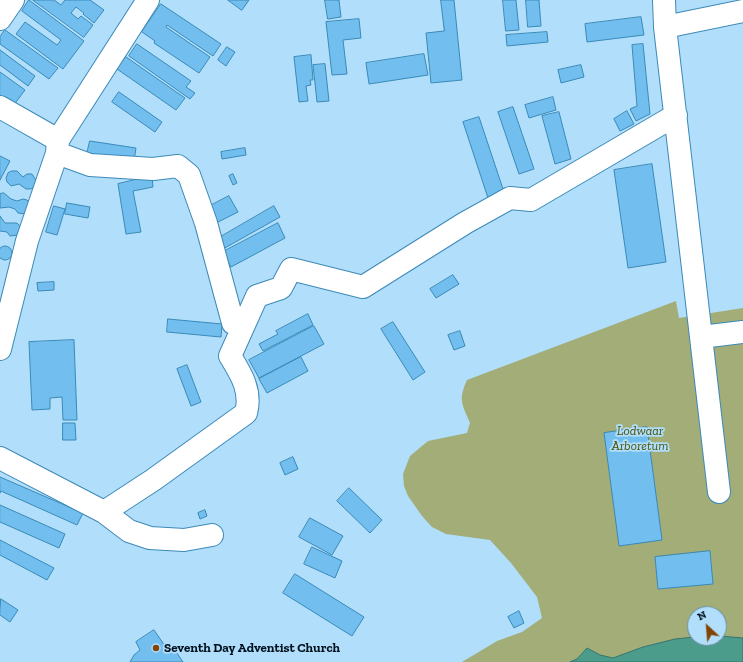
<!DOCTYPE html>
<style>
body{margin:0}
#map{position:relative;width:743px;height:662px;overflow:hidden;background:#b1defb;font-family:"Zilla Slab",serif}
canvas{display:block}
.north{position:absolute;left:687px;top:606px;width:40px;height:40px;box-sizing:border-box;background:#b1defb;border:1px solid #6a8ca2;border-radius:50%;rotate:334deg;font-size:11px;font-weight:700;line-height:16px;text-align:center;color:#00101d}
.north::after{content:'';display:block;margin:auto;width:14px;height:18px;background:#824402;clip-path:polygon(50% 0,100% 100%,50% 72%,0 100%)}
</style>
<div id="map">
<canvas width="743" height="662"></canvas>
<div class="north">N</div>
</div>
<script>
const ctx = document.querySelector('canvas').getContext('2d');
ctx.lineJoin = 'round';
function fill(path, color) { ctx.fillStyle = color; ctx.fill(path, 'evenodd'); }
function stroke(path, color, width, dash) { ctx.strokeStyle = color; ctx.lineWidth = width; ctx.lineCap = dash ? 'butt' : 'round'; ctx.setLineDash(dash || []); ctx.stroke(path); }
function write(font, color, halo, rows, align = 'center') {
  ctx.font = font + ' "Zilla Slab",serif'; ctx.lineWidth = 3.5; ctx.setLineDash([]); ctx.textBaseline = 'middle'; ctx.strokeStyle = halo; ctx.fillStyle = color; for (const [text, x, y, turn = 0] of rows) {
    ctx.save(); ctx.translate(x, y); ctx.rotate((+turn || 0) * Math.PI / 180); ctx.textAlign = isNaN(turn) ? turn : align; if (halo) ctx.strokeText(text, 0, 0); ctx.fillText(text, 0, 0); ctx.restore();
  }
}
fill(new Path2D(`
 M676,301L679,318L743,308V638L719,636V614H695V637L675,639L643,647L613,658L600,655L587,648L577,659L570,662H462L497,641L522,632L542,618L537,597L511,563L490,540L446,534L432,527L422,516L408,496L404,486L403,474L410,456L428,441L467,433L470,423C462,404 458,400 467,380Z`), '#a2ad78');
const water = new Path2D(`
 M719,636L743,638V662H570L577,659L587,648L600,655L613,658L643,647L675,639L695,637L719,638Z`);
fill(water, '#4c9c8b');
stroke(water, '#35726a', 1);
const building = new Path2D(`
 M29,0L84,41L63,69L16,34L25,22L57,45L61,40L22,11Z
 M33,0H54L61,5L65,0H90L104,10L94,23L83,14L84,13L76,7L71,13L78,19L81,16L93,25L84,37Z
 M228,0H249L242,10Z
 M325,0H339L341,17L328,19Z
 M441,0H454L462,80L431,83L426,33L444,31Z
 M503,0H516L519,30L506,31Z
 M526,0H539L541,26L528,27Z
 M161,4L221,44L213,56L167,25L166,27L210,57L199,73L154,43L155,41L142,32Z
 M641,17L644,35L587,42L585,24Z
 M359,19L361,38L343,40L347,74L332,75L326,22Z
 M5,30L58,68L49,79L0,44V37Z
 M547,32L548,42L507,46L506,35Z
 M137,44L191,81L186,87L195,93L190,99L129,56Z
 M643,44L650,114L636,121L630,109L637,106L632,45Z
 M227,47L235,52L226,66L218,60Z
 M0,50L35,76L28,86L0,65Z
 M424,54L428,75L369,84L366,63Z
 M311,55L313,80H310L311,85L306,86L308,101L299,102L294,57Z
 M126,57L185,98L176,110L117,69Z
 M325,64L329,101L317,102L313,65Z
 M581,65L584,77L561,83L558,70Z
 M0,72L25,90L13,106L0,97Z
 M119,92L162,122L155,132L112,102Z
 M553,97L556,110L529,118L525,105Z
 M513,107L534,169L519,174L498,112Z
 M627,111L634,124L620,131L614,119Z
 M559,112L571,159L555,164L542,116Z
 M479,117L504,192L488,198L463,122Z
 M90,141L136,148L134,161L87,154Z
 M245,148L246,155L222,159L221,152Z
 M0,156L10,161L0,180Z
 M652,164L666,262L628,268L614,170Z
 M12,171H17L23,177L27,174H32L37,182L35,186L31,189H26L19,184L11,186L7,182L6,178L8,173Z
 M233,174L237,183L233,185L229,176Z
 M152,176L153,187L133,191L141,232L126,234L118,184Z
 M4,193L11,199L17,201L23,199L27,200L30,203L26,214L18,213L15,209L9,207L0,208V194Z
 M229,196L238,212L216,223L208,207Z
 M67,203L90,207L88,218L65,214Z
 M54,206L65,209L57,235L46,232Z
 M274,206L280,217L223,249L217,239Z
 M0,216L5,223H17L19,225L21,229L18,235L10,236L7,232L0,231Z
 M278,223L285,238L231,267L223,252Z
 M-2 253a7 7 0 1 1 14 0a7 7 0 1 1-14 0Z
 M453,275L459,284L436,298L430,289Z
 M54,282V290L38,291L37,283Z
 M308,314L313,325L263,351L259,344L278,334L276,331Z
 M168,319L222,324L221,337L167,332Z
 M393,322L425,372L413,380L381,329Z
 M314,326L324,344L259,378L249,360Z
 M460,331L465,346L454,350L448,335Z
 M74,340L77,420H63L62,397L50,398V409L32,410L29,342Z
 M301,357L308,371L267,393L259,379Z
 M187,365L201,402L191,406L177,369Z
 M63,423H75L76,440H63Z
 M647,427L662,540L619,546L604,433Z
 M293,457L298,469L285,475L280,463Z
 M0,477L83,513L77,525L1,491L0,493Z
 M349,488L382,520L370,533L337,501Z
 M0,505L65,534L59,548L0,522Z
 M205,510L207,516L200,519L198,513Z
 M310,518L343,536L332,555L299,537Z
 M0,540L54,568L47,580L0,555Z
 M312,547L342,561L335,578L304,564Z
 M710,551L713,584L658,589L655,557Z
 M295,574L364,617L352,636L283,593Z
 M1,599L18,610L10,622L0,615Z
 M519,611L524,623L514,628L508,617Z
 M154,630L165,646L170,643L183,662H130L134,655L140,650L136,642Z`);
fill(building, '#72bfef');
stroke(building, '#3a89b7', 1);
const minor = new Path2D(`
 M664,0L665,27L719,492
 M0,19L13,0
 M665,27L743,11
 M0,107L58,140
 M57,153L90,165L153,169L178,166L189,175L206,223L233,323
 M701,337L743,332
 M0,349L27,241L57,153L58,140L148,0
 M0,458L104,512L129,531L150,538L184,540L212,535
 M104,512L153,480L246,413C252,391 241,374 230,356L257,296L281,288L291,269L363,287L465,223L510,198L531,200L676,115`);
stroke(minor, '#3c8ab8', 24);
stroke(minor, '#fff', 22);
for (const [x, y, r, color] of [
 [156,648,4,"#824402"]
]) { const dot = new Path2D(); dot.arc(x, y, r, 0, 2 * Math.PI); ctx.fillStyle = color; ctx.fill(dot); stroke(dot, '#b1defb', 1.5); }
write('italic 13px', '#4a540d', '#b1defb', [
 ["Lodwaar",640,431],
 ["Arboretum",640,446]
]);
write('bold 13px', '#00101d', '#b1defb', [
 ["Seventh Day Adventist Church",164,648]
], 'left');
</script>
